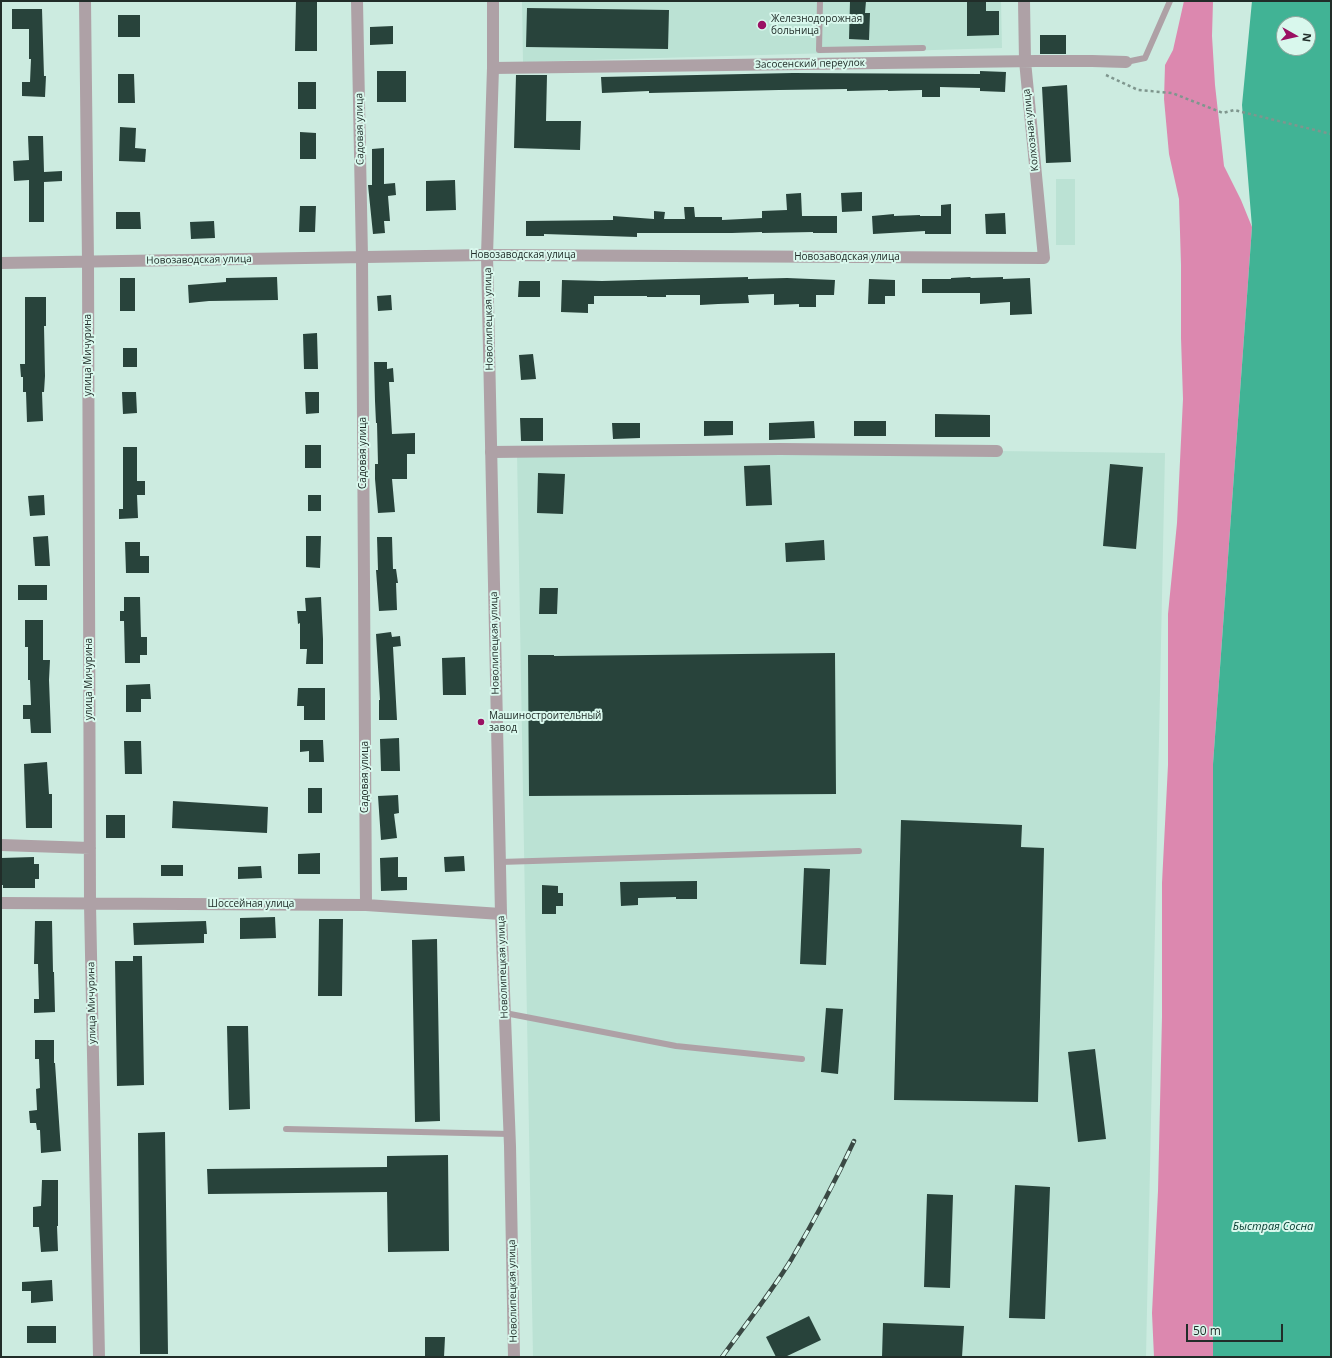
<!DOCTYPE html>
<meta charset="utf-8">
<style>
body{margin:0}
#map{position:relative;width:1332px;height:1358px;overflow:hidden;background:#ccebe0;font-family:"Open Sans",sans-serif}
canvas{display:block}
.frame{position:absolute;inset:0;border:2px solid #212d29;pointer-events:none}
.north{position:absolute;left:1276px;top:16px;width:40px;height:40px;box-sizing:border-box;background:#d9f8ed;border:1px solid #8fa79f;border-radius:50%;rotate:98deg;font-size:11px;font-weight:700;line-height:16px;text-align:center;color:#212d29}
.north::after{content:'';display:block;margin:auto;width:14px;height:18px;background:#9a1163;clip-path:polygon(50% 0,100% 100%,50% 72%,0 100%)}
.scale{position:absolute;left:1186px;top:1324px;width:97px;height:18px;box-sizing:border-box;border:2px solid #212d29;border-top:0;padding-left:5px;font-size:12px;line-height:14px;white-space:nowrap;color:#212d29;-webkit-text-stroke:3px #d9f8ed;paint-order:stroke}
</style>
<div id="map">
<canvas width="1332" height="1358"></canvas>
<div class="frame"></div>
<div class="north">N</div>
<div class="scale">50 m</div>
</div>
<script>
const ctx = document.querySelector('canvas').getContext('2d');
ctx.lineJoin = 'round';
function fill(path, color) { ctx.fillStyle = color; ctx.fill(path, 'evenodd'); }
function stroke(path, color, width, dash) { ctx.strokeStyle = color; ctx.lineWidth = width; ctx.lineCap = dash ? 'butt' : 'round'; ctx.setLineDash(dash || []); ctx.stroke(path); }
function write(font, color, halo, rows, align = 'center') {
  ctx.font = font + ' "Open Sans",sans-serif'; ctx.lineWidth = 4; ctx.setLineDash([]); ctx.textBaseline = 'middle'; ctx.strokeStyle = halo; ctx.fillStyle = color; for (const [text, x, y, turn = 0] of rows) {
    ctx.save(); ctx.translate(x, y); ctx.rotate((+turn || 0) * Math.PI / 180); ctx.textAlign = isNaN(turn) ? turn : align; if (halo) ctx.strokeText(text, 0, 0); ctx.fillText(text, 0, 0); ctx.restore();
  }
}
fill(new Path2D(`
 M522,1H1001L1002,48L523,62Z
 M1056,179H1075V245H1056Z
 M997,451L1165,453L1146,1357H533L517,453Z`), '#bbe2d4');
fill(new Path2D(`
 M1184,1H1213L1212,36L1215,85L1224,166L1241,200L1252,227L1213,764V1357H1154L1152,1313L1158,1191L1162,1017V883L1168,765V614L1177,523L1183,399L1181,338V265L1179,199L1169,154L1164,99L1165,65L1173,50Z`), '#dc88af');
fill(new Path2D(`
 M1252,1H1331V1357H1213V764L1252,227L1242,105ZM1284,24H1308V48H1284Z`), '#41b395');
fill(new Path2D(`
 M296,1H317V51H295Z
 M850,1H866L865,13H870L869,40L849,39Z
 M967,1H986V11H999V35L967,36Z
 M527,8L669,10L668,49L526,47Z
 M12,9H42L44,76H46L45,97L22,96V82H30L31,59H29V29H12Z
 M118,15H140V37H118Z
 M393,26V44L370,45V27Z
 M1040,35H1066V54H1040Z
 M377,71H406V102H377Z
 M980,71L1006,72L1005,92L980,91V88L940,87V97H922V90L888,91V90L847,91V89L779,90L649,93V91L602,93L601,77L793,73L980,74Z
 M118,74H134L135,103H118Z
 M516,75H547L546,121H581L580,150L514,148Z
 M298,82H316V109H298Z
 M1067,85L1071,162L1046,163L1042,87Z
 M120,127L136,128L135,148L146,149L145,162L119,161Z
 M300,132L316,133V159H300Z
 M28,136H43L44,172L62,171V181L44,182V222H29V180L14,181L13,161L29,160Z
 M384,148V184L395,183L396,195L388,196L390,221H384L385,233L373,234L368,185H372V149Z
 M455,180L456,210L426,211V181Z
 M862,192V211L842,212L841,193Z
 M801,193L802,216H837V233H813V232L762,233V232L732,233H637V237L544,234V236H526V221L613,220V216L654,219V211L665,212L664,219H685L684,207H694L695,217H722V220L762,218V211L787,210L786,194Z
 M951,204V234H925V231L873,234L872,216L894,214V216L920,215V216H941V205Z
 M300,206H316L315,232H299Z
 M116,212H140L141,229H116Z
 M1005,213L1006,234H986L985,214Z
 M214,221L215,238L191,239L190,222Z
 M277,277L278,300L209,301L189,303L188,285L226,282V278Z
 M748,277V279L787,278L835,280L834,295H816V307H799V304L774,305V294L748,295L749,303L718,304L700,305V295H666V297H647V296H594V304H588V313L561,312L562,280L602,281Z
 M970,277L971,278L1003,277V279L1030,278L1032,314L1010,315V302L980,304V293H922V279H951V278Z
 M120,278H135V311H120Z
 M869,279L895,280V296H885V304H868Z
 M519,281H540V297H518Z
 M391,295L392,310L378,311L377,296Z
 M25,297H46V326H44L45,376L44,392H42L43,421L27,422L26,392H23V377H21L20,364H25Z
 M317,333L318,369H304L303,334Z
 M123,348H137V367H123Z
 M533,354L536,379L521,380L519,355Z
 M374,362H387V369L393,368L394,382H389L392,434L415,433V454H407V479H392L395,512L378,513L375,479V464H378L377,423H376L375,401Z
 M122,392H136L137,413L123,414Z
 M305,392H319V413L306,414Z
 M935,414L990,415V437H935Z
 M520,418H543V441H521Z
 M704,421H733V435L704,436Z
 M814,421L815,438L769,440V423Z
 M854,421H886V436H854Z
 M612,423H640V438L613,439Z
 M305,445H321V468H305Z
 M123,447H137V481H145V495H137L138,518L119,519V509H123Z
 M1110,464L1143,467L1136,549L1103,546Z
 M770,465L772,505L746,506L744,466Z
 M538,473L565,474L563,514L537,513Z
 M44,495L45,515L30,516L28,496Z
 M308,495H321V511H308Z
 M48,536L50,566H35L33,537Z
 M306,536H321L320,568L306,567Z
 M377,537H392L393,569H396L398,583H396L397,610L379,611L376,570H378Z
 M824,540L825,560L786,562L785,543Z
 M125,542H140V556H149V573H126Z
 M18,585H47V600H18Z
 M540,588H558L557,614H539Z
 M124,597H140L141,637H147V655H140V663H125L124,621H120V611H124Z
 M321,597L323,639V664H306L307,649H300V623L298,624L297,611H306L305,598Z
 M25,620H43V660H50L49,680L51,733H31L30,719H23V705H31L30,680H28V647H25Z
 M391,632L392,637L400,636L401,646L393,647L397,720H379V700H380L376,634Z
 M835,653L836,794L529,796L528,655H554V656Z
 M465,657L466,695H443L442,658Z
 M150,684L151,699H141V712H126V685Z
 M298,688H325V720H304V706H297Z
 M399,738L400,771H381L380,739Z
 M300,740H323L324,762H309V751L300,752Z
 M124,741H141L142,774H125Z
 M47,762L49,794H52V828H26L24,764Z
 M308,788H322V813H308Z
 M398,795L399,813L394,814L397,838L381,840L378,796Z
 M173,801L268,807L267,833L172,828Z
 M106,815H125V838H106Z
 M901,820L1022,825L1021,847L1044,848L1038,1102L894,1100Z
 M320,853V874H298V854Z
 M464,856L465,871L445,872L444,857Z
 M34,857V864H39V879H35V888H3V885H1V858Z
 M398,857V877H407V890L381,891L380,858Z
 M161,865H183V876H161Z
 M261,866L262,878L238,879V867Z
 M804,868L830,869L826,965L800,964Z
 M697,881V899H676V897L638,898V905L621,906L620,882Z
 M542,885L558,886V893H563V906H556V914H542Z
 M275,917L276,938L240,939V918Z
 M319,919H343L342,996H318Z
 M35,921H52L53,972H54L55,1012L34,1013V999H39L38,964H34Z
 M206,921L207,934H204V943L134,945L133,923Z
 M437,939L440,1121L415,1122L412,940Z
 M133,956H142L144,1085L117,1086L115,961H133Z
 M826,1008L843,1009L838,1074L821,1072Z
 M227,1026H248L250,1109L229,1110Z
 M35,1040H54V1063H55L61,1151L41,1153L40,1130H37L36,1123H30L29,1111L37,1110L36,1089L40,1088L39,1059H35Z
 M1095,1049L1106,1139L1078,1142L1068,1052Z
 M165,1132L168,1354H140L138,1133Z
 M448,1155L449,1251L388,1252L387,1192L208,1194L207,1169L387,1167V1156Z
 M42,1180H58V1226H57L58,1251L41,1252L39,1227H33V1207L41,1206Z
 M1015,1185L1050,1187L1045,1319L1009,1318Z
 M927,1194L953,1195L950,1288L924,1287Z
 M52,1280L53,1301L31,1303V1291H22V1282Z
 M809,1316L821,1340L785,1357H776L766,1337Z
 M883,1323L964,1326L962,1357H882Z
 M27,1326H56V1343H27Z
 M425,1337H445L444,1357H425Z`), '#28433b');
stroke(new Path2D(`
 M1106,75L1138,90L1172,93L1223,113L1234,110L1331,134`), '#7f968e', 2.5, [3, 3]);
stroke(new Path2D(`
 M820,1L819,50L923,48
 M1126,62L1145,58L1170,1
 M500,862L859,851
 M505,1013L676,1046L802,1059
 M286,1129L510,1134`), '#aea1a6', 6);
stroke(new Path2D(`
 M85,1L88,262L90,904L99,1357
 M357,1L362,257L366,905
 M493,68L1037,61H1092L1126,62
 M1,263L487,255L1044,258L1025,61L1024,1
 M491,452L780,449L997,451
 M1,845L90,848
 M1,903L366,905L501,914`), '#aea1a6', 12);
stroke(new Path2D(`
 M493,1V68L487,255L501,914L510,1146L514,1357`), '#aea1a6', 12);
const rail = new Path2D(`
 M722,1357C745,1325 770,1294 791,1260C814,1221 835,1182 854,1141`);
stroke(rail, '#3a4944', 4.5);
stroke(rail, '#d9f8ed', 3, [9]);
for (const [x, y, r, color] of [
 [762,25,5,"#9a1163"],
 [481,722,4,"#9a1163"]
]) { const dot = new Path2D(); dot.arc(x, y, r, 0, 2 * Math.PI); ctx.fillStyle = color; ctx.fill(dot); stroke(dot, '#d9f8ed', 1.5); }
write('10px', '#212d29', '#d9f8ed', [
 ["Железнодорожная",771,19],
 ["больница",771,31],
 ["Машиностроительный",489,716],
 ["завод",489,728]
], 'left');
write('10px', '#212d29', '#d9f8ed', [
 ["Засосенский переулок",810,64,-1],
 ["Садовая улица",360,129,-91],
 ["Колхозная улица",1031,130,-96],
 ["Новозаводская улица",523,255],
 ["Новозаводская улица",847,257],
 ["Новозаводская улица",199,260,-1],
 ["Новолипецкая улица",489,319,-91],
 ["улица Мичурина",88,355,-90],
 ["Садовая улица",363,453,-90],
 ["Новолипецкая улица",495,643,-91],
 ["улица Мичурина",89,679,-90],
 ["Садовая улица",365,777,-90],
 ["Шоссейная улица",251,904],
 ["Новолипецкая улица",503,967,-92],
 ["улица Мичурина",92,1003,-91],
 ["Новолипецкая улица",513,1291,-91]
]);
write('italic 11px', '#01362a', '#d9f8ed', [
 ["Быстрая Сосна",1273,1227]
]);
</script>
